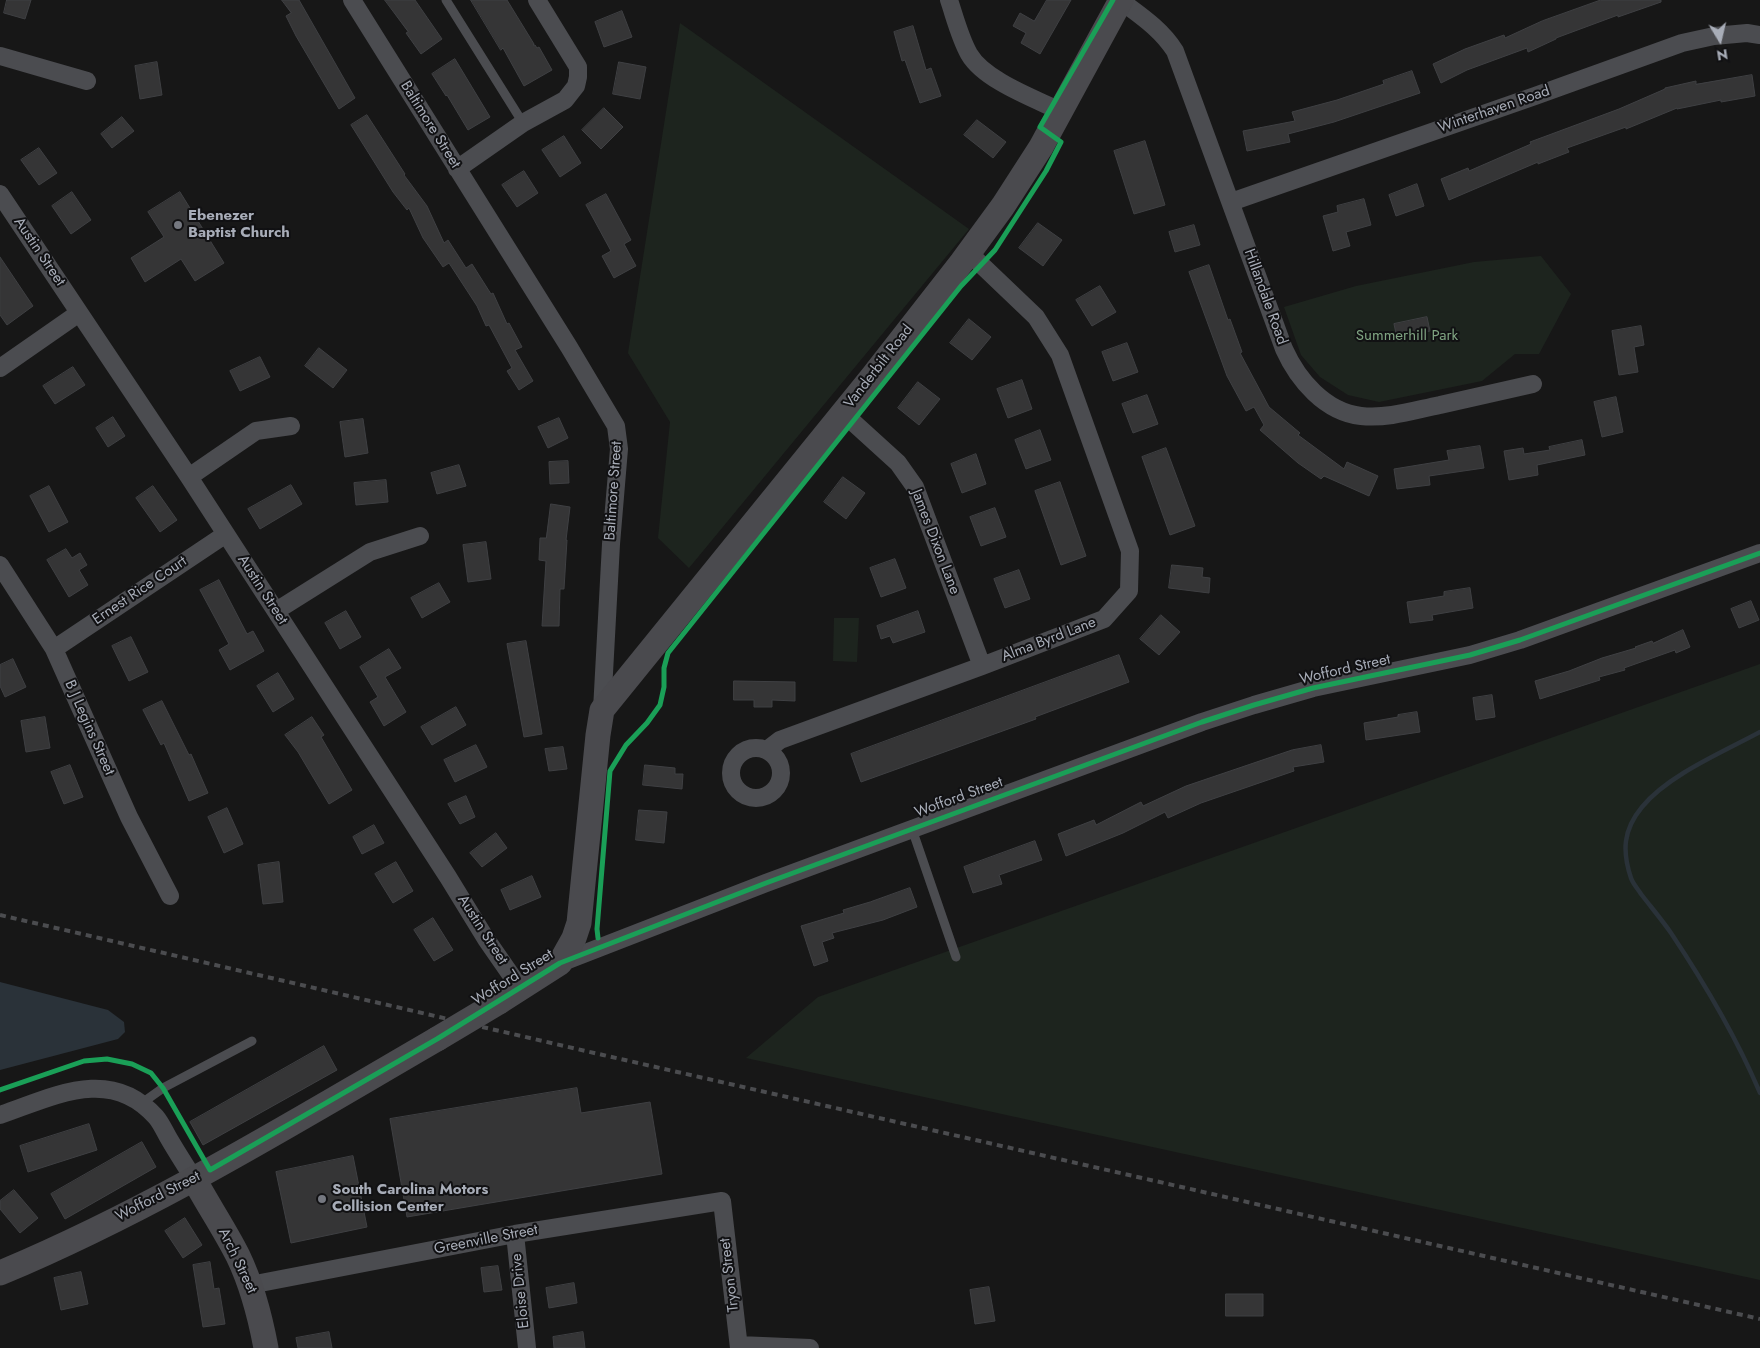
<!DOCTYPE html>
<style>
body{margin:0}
#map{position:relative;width:1760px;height:1348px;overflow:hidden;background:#171717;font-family:Jost,sans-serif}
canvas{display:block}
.north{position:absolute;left:1695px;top:15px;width:50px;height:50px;-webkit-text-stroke:4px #111113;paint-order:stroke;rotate:171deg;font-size:14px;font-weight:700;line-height:20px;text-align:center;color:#a8adb8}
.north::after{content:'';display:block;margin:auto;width:18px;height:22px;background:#a8adb8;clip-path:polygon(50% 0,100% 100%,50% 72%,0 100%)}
</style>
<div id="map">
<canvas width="1760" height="1348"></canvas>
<div class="north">N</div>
</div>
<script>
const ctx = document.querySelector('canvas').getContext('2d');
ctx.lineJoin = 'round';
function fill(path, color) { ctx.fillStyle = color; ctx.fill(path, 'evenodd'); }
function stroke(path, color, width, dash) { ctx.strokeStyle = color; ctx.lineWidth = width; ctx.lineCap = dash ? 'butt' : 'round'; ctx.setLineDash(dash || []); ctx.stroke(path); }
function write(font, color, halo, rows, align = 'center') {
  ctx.font = font + ' Jost,sans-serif'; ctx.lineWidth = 4; ctx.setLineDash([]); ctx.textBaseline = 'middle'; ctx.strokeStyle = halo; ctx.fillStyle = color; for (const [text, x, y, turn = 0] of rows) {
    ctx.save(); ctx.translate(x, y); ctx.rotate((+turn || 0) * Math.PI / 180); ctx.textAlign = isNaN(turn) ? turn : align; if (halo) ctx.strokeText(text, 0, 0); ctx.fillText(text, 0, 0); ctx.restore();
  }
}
fill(new Path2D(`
 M680,23L969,229L689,568L658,538L670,422L628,353Z
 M1541,256L1571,294L1539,354H1515L1482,381L1379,402L1348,395L1320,377L1301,355L1284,307L1356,286L1474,262Z
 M834,618H859L857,662L833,661Z
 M1760,664V1280L746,1058L818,997Z`), '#1d241e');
fill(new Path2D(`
 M0,982L108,1010L124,1022L125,1032L118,1039L0,1070Z`), '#2a3239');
stroke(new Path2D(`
 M1760,732C1723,752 1668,775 1642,807C1623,830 1622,851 1631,878C1633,884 1638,889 1641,894C1651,907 1662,920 1671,933C1705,984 1736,1036 1760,1093`), '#2a3239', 4.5);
const building = new Path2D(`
 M7,0H31L25,19L4,13Z
 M282,0H299L355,98L339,109L296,36L286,16L291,13Z
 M385,0H415L442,39L421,54L406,33L408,32Z
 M471,0H507L534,44L533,45H535L537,48L539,47L552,70L524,86L503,48L501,50Z
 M1047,0H1071L1040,54L1021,43L1026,33L1013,26L1020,13L1034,21Z
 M1601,0H1661V2L1618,17V15L1556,38V39L1528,52L1527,48L1467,70L1441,83L1433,64L1465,49L1504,35L1505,38L1542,21Z
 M622,11L632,37L604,47L595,22Z
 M913,26L926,70L931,68L941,96L920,103L905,60L902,61L894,32Z
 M455,59L490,117L468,130L447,95L446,96L432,74Z
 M157,62L162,95L140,99L135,66Z
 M619,62L646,67L640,99L613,94Z
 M1412,71L1420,93L1334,122L1288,134L1290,142L1247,151L1243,131L1295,121L1292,112L1337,100L1384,84L1383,81Z
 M1752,75L1755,96L1721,102V100L1677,109V108L1626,129V127L1567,148L1569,152L1538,164V162L1449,200L1441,179L1468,168L1469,171L1531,144L1530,142L1619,109L1665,89V88L1696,81V84Z
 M604,108L623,127L601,149L582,130Z
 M367,115L405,174L404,175L427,206L444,243L448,240L466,268L472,264L491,294L493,293L507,324L509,323L522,347L515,350L533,381L519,390L507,371L512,368L489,325L486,326L477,306L449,263L443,267L423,238L409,208L407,210L393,192L351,125Z
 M122,117L134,131L112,148L101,134Z
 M977,120L1006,142L993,158L964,135Z
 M564,136L581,163L560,177L542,150Z
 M1145,141L1165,205L1134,214L1114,151Z
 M39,148L57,173L39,185L21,160Z
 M524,171L538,193L517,207L502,185Z
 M1417,184L1424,206L1396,216L1389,195Z
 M72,192L91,220L71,234L52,206Z
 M180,192L224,263L195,281L181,259L145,282L131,258L164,237L148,212Z
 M606,194L631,240L624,244L636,266L614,278L602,256L611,251L586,205Z
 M1364,199L1371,225L1346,232L1350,246L1333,251L1323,216L1338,212L1337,206Z
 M1038,223L1062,240L1043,266L1019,248Z
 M1194,225L1200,245L1175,252L1169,232Z
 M0,257L33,306L7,325L0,315Z
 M1209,265L1228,320L1230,319L1242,352L1240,353L1269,407L1300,433L1298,435L1344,469L1347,462L1378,476L1369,496L1324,476L1321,479L1298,463L1260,430L1264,425L1254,407L1246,411L1227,376L1189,272Z
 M1100,286L1116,312L1092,326L1076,300Z
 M1427,317L1430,331L1397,338L1394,324Z
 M969,319L991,337L972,360L950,343Z
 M1641,326L1644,345L1634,347L1638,372L1619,375L1612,331Z
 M1127,343L1138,372L1113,381L1102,352Z
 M319,348L347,370L333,388L305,366Z
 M260,357L270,377L240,391L230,371Z
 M73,367L85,385L55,404L43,386Z
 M1022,380L1032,409L1008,418L997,389Z
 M918,382L940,399L919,425L898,408Z
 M1147,395L1158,424L1133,433L1122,404Z
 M1616,397L1623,432L1602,437L1594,402Z
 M113,417L125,436L108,447L96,428Z
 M559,418L568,438L548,448L538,427Z
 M363,419L368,453L345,457L340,422Z
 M1040,430L1051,460L1026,469L1015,440Z
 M1582,440L1585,455L1537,465L1538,475L1509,480L1504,451L1523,448L1524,454L1550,450L1549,447Z
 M1480,446L1484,468L1429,476L1430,485L1397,489L1394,469L1449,460L1447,451Z
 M1166,448L1195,526L1170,535L1142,457Z
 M976,454L986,484L962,493L951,464Z
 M568,461L569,483L550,484L549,462Z
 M459,465L466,486L437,494L431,473Z
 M843,477L865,493L846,519L824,502Z
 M386,480L388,502L356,505L354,483Z
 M1060,482L1086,556L1061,565L1035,491Z
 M291,485L302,504L260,529L248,509Z
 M49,486L68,522L49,532L30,496Z
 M153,486L177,520L160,532L136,498Z
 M551,504L570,507L566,540H567L564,589H560L559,626H542L546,561L539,560L540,538H546Z
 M995,508L1006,537L981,546L970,517Z
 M486,542L491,579L468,582L463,545Z
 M66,549L72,558L80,553L87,565L79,570L88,585L69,597L47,560Z
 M895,559L906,588L881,597L870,568Z
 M1172,565L1203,568L1202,577L1210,578L1209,593L1169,588Z
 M1019,570L1030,599L1005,608L994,579Z
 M219,580L247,634L253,631L264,651L230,670L219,650L229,644L200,590Z
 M439,583L450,602L422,618L411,598Z
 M1470,588L1473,608L1432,615L1433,620L1410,623L1407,602L1444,596V592Z
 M1751,601L1759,620L1739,628L1731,609Z
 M346,611L361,637L340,649L325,623Z
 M918,611L925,632L893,643L890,636L881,639L877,626Z
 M1161,615L1180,632L1159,655L1140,639Z
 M1683,630L1690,647L1676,653L1675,650L1624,668L1625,670L1599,677L1600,680L1540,699L1535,681L1569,671L1602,658L1636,648L1635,647L1652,641L1653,643Z
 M131,637L148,672L129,681L112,646Z
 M526,641L542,734L524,737L507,644Z
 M389,649L401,668L385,677L406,712L384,726L370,702L378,697L360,667Z
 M1119,655L1129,682L1035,717L1036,719L861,782L851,754Z
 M13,659L26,687L5,697L0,686V665Z
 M278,673L294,699L273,712L257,686Z
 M734,681L795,682V701L772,700V707H754V700H734Z
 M1492,695L1495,717L1476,720L1473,698Z
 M162,701L189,755L191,754L208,793L189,801L164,743L161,745L143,710Z
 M456,707L466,725L432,745L421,727Z
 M1417,712L1420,732L1366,740L1364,723L1398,717V715Z
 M45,717L50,748L26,752L21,721Z
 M312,717L324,735L321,737L352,790L329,804L298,752L285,735Z
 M476,745L487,767L455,782L444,760Z
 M1321,745L1324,762L1293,767L1294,771L1201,803L1168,818L1165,812L1123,833L1066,856L1058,834L1094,820L1096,825L1141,802L1143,806L1186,786L1292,750Z
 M563,747L567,769L549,771L545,749Z
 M70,765L83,797L64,804L51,772Z
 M645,765L675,768V774H683L682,789L643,785Z
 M466,796L475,817L460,824L448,804Z
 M227,808L243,844L224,853L208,817Z
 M639,810L667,812L664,843L636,840Z
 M374,825L384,843L362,854L353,837Z
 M496,833L507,848L482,867L470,853Z
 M1035,841L1042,860L999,875L1002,884L973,893L964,867Z
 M279,862L283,902L263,904L258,865Z
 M396,862L413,891L393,903L375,874Z
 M532,876L541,897L510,910L501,890Z
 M910,888L917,907L883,920L832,933L834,938L822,942L828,961L814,966L801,926L844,913L843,910L870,902Z
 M433,918L453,950L434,961L414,930Z
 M324,1046L337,1070L203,1145L190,1122Z
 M577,1088L581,1113L650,1102L662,1174L407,1217L390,1119Z
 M89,1124L97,1150L28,1172L20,1146Z
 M142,1142L156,1167L65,1219L51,1194Z
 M353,1156L367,1227L291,1243L276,1172Z
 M14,1190L38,1218L20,1233L0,1209V1201Z
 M185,1218L202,1245L183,1258L165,1231Z
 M210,1262L214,1289L219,1288L225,1324L203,1327L193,1265Z
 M498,1266L502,1290L484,1292L481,1268Z
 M81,1272L88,1304L61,1310L54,1278Z
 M574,1283L577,1303L549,1308L546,1288Z
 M989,1287L995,1321L975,1324L970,1290Z
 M1226,1294H1263V1316H1226Z
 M329,1332L332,1348H298L296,1338Z
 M583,1332L585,1348H554L553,1337Z`);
fill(building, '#353536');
stroke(building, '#3f4043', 1);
stroke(new Path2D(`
 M446,0L523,123
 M912,829L956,957
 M142,1103L163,1088L252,1041`), '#4b4c50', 9);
stroke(new Path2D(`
 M352,0L569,347L616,426L619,449L611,544L602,710
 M949,0C955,18 960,38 969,54C984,80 1033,98 1060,111
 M1121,1C1141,16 1161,29 1175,51L1284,349C1298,380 1325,412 1361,416C1388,419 1415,410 1440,405C1471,398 1502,391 1533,384
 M0,56L87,81
 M457,169L523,123L565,100L576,86L578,77V67L537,0
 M0,194L189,477L448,877L486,939L520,988
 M1231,202L1535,96L1682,43L1714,36L1747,33L1760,35
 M0,368L79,313
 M843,413L898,463L915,487L982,666
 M189,477L256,431L291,426
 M0,565L54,649L129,817L170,896
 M276,611L370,552L420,536
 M54,649L226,534
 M731 773a25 25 0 1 1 50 0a25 25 0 1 1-50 0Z
 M767,750L780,740L982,666L1104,619L1129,591L1130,551L1060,355L1036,317L969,253
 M560,963L766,883L1202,722L1254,705L1313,688L1470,655L1520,640L1760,553
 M0,1115C53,1097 110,1065 156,1117C161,1123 164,1130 168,1137C176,1151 185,1165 194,1179
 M515,1234L527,1348
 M250,1285L515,1234L722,1201L739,1348
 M739,1345L810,1348`), '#4b4c50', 18);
stroke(new Path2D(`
 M499,1002L560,963L574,938L579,923L598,735L602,710L872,377L962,262L1003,206L1041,147L1121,0
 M194,1179C208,1205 225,1230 238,1256C252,1285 260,1316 266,1348
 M0,1273C153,1209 294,1122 437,1039`), '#4a4a4e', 25);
stroke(new Path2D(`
 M0,915L603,1055L1760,1319`), '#4b4c4f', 4, [6, 5]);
stroke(new Path2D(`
 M437,1039L499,1002`), '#4a4a4e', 25);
stroke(new Path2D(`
 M598,938L597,929L610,771L626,745L647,723L660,705L664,687V668L668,653L961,286L995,250L1046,171L1061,142L1040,127L1113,0
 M0,1090L84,1061L107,1059L132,1064L151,1073L163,1088L210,1170L437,1039L560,963L766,883L1202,722L1254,705L1313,688L1470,655L1520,640L1760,553`), '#1a9f57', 5);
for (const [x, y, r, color] of [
 [178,225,5,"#757880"],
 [322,1199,5,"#757880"]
]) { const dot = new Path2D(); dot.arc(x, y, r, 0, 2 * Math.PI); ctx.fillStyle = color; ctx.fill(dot); stroke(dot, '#111113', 2); }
write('15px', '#a8adb8', '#111113', [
 ["Winterhaven Road",1494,110,-19],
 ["Baltimore Street",430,125,58],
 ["Austin Street",39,252,56],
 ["Hillandale Road",1265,297,70],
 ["Vanderbilt Road",879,367,-52],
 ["Baltimore Street",614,491,-86],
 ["James Dixon Lane",935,542,69],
 ["Austin Street",262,590,57],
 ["Ernest Rice Court",140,591,-34],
 ["Alma Byrd Lane",1049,640,-21],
 ["Wofford Street",1345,670,-13],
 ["B J Legins Street",89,728,66],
 ["Wofford Street",959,798,-20],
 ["Austin Street",482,930,57],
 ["Wofford Street",513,978,-32],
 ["Wofford Street",158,1197,-27],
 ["Greenville Street",486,1240,-11],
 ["Arch Street",237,1261,64],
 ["Tryon Street",730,1275,-97],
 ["Eloise Drive",521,1291,-96]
]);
write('bold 15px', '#a8adb8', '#111113', [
 ["Ebenezer",188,216],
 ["Baptist Church",188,233],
 ["South Carolina Motors",332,1190],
 ["Collision Center",332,1207]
], 'left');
write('15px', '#7fa381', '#111113', [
 ["Summerhill Park",1407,336]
]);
</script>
